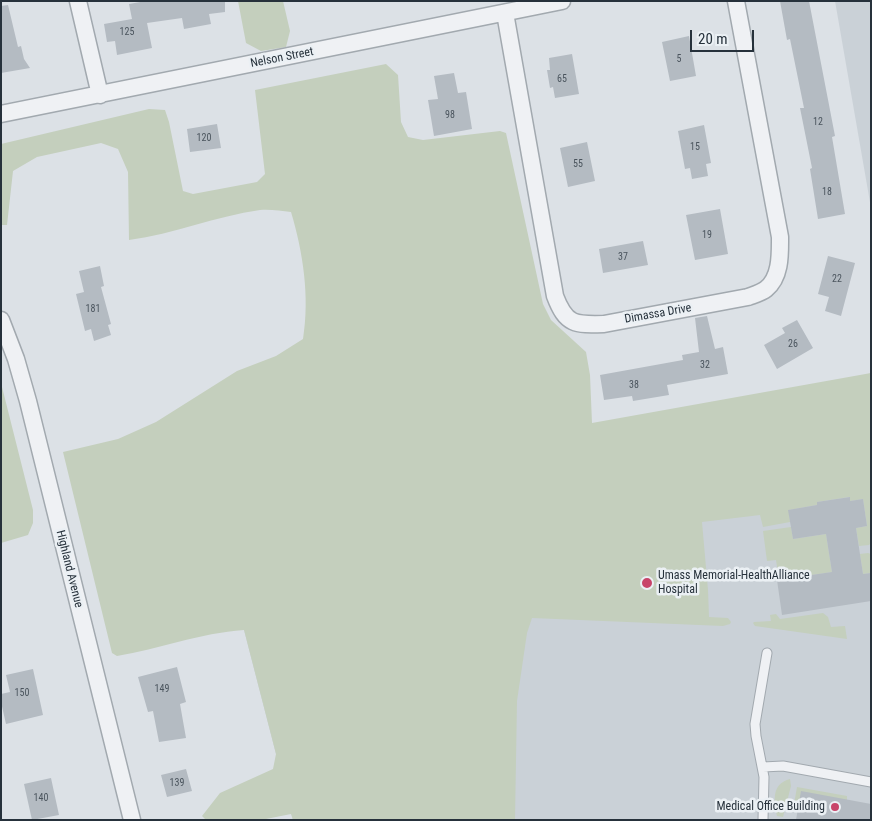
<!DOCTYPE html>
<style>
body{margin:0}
#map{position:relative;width:872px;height:821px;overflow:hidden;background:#dce1e6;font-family:"Roboto Condensed",sans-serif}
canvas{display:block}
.frame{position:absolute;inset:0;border:2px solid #26313b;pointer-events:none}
.scale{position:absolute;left:690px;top:30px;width:64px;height:22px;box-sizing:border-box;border:2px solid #26313b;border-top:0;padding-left:6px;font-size:15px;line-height:18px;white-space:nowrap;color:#26313b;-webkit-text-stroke:4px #ebf0f4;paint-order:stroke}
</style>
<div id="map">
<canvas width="872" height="821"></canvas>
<div class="frame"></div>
<div class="scale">20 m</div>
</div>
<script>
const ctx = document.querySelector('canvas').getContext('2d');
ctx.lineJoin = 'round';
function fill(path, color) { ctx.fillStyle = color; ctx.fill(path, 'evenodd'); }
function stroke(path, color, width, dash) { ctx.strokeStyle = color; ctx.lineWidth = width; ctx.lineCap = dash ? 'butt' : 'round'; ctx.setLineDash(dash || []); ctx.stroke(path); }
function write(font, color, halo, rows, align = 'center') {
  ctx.font = font + ' "Roboto Condensed",sans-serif'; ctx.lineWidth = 5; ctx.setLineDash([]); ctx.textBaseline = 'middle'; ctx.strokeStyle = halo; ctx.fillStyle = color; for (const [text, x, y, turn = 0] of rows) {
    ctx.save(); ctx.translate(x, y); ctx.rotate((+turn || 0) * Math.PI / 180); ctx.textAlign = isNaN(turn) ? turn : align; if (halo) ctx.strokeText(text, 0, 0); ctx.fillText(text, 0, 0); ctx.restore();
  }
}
fill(new Path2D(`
 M835,1H871V208Z
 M871,373V820H293L244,630Z`), '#cad1d7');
fill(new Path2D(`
 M238,1H283L290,31L286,47L261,51L246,43Z
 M386,64L398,75L401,122L408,137L423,140L500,131L506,133L543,304L551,320L586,352L590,375L592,423L871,373V543L869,545L859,546L856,528L867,526L863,499L850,501L849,497L817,502V505L789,510L790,522L763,527L760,515L702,522L708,590L709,617L728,618L731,622L730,624L723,626L532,618L527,633L517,701L515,820H293L291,814L261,820H206L202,816L220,793L273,769L276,754L244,630C200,633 159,649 117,656L112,653L63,452L118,439L156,422L237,371L276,356L303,339C310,297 303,252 291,212C281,211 270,209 260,210C216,216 174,234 129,240L128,172L118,149L101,143L37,157L13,171L7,225H1V144L149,109L165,110L169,122L183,191L193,194L257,182L265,174L255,90Z
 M1,383L33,510V523L28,535L1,543Z
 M791,527L793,539L826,534L832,572L779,580L776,560L767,561L763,531Z
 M868,553L871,554V573L863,574L860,554Z
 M823,613L828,617L831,627L845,626L847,639L755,626L753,623L754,622L771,621L770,615L776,614L780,619Z
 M790,779L791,786L783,817L777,816C774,801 771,784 790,779Z
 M797,787L847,796V800L798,811L793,810Z`), '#c4cfbd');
fill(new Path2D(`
 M146,1H225V12L209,14L211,24L184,29L182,18L147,23L152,48L117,55L115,41L107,42L104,24L132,19L129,4Z
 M780,1H809L835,136L832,137L845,214L818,219L810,169L812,168L800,108H804L790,39L787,40Z
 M8,5L18,47L21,46L24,59L30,68L1,73V6Z
 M689,36L696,76L670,81L662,42Z
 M572,54L579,94L555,98L553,87L550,88L547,70H550L549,58Z
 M454,73L458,93L466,92L472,129L434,136L428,100L438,99L434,76Z
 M217,124L221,148L190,152L187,129Z
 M704,125L711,163L706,164L708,176L692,179L690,168L685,169L678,131Z
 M587,142L595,181L568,187L560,148Z
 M720,209L728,254L695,260L686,215Z
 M643,241L648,265L603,273L599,249Z
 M828,256L855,263L841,316L825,311L829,297L818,294Z
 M100,266L104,286L101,287L111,324L108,325L111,335L94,341L91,329L85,331L76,294L84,292L79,271Z
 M707,316L715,349L723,347L728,374L667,385L669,395L633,401L632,396L604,400L600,375L683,360L682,355L699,352L695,318Z
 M797,320L813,348L777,369L764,345L785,333L782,328Z
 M850,497V501L863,499L867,526L856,528L863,574L871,573V601L782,615L777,580L832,572L826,534L793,539L788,510L817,505V502Z
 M177,667L186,702L180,704L186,738L159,742L153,711L148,712L138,677Z
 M33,669L43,715L6,724L1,702V694L10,692L6,675Z
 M186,769L192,791L167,797L161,775Z
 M51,778L59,815L32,820L24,784Z
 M801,791L871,804V820H796Z`), '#b4bbc2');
const service = new Path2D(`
 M763,767L783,766L871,782
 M763,820L764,777L756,736L755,724L767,653`);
const minor = new Path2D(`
 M78,1L100,95
 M505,13L555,296C566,325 575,325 604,324L748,297C753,295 761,293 766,289C781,277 780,254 780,237L736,1
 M1,114L562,1
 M1,320L16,359L28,401L132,820`);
stroke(service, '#a2a9af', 11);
stroke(minor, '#a2a9af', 19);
stroke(service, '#eff1f4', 9);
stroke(minor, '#eff1f4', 16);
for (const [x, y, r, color] of [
 [647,583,6,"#c84469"],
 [835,807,5,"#c84469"]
]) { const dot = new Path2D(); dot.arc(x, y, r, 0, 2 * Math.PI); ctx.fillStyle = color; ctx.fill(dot); stroke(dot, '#ebf0f4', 2); }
write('10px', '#4a545d', null, [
 ["125",127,32],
 ["5",679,59],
 ["65",562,79],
 ["98",450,115],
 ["12",818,122],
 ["120",204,138],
 ["15",695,147],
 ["55",578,164],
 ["18",827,192],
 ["19",707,235],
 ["37",623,257],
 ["22",837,279],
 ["181",93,309],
 ["26",793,344],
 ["32",705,365],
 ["38",634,385],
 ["149",162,689],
 ["150",22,693],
 ["139",177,783],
 ["140",41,798]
]);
write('12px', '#26313b', '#ebf0f4', [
 ["Nelson Street",282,58,-11],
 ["Dimassa Drive",658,314,-10],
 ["Highland Avenue",69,569,76]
]);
write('12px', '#26313b', '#ebf0f4', [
 ["Umass Memorial-HealthAlliance",658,576],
 ["Hospital",658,590],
 ["Medical Office Building",825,807,"right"]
], 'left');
</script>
